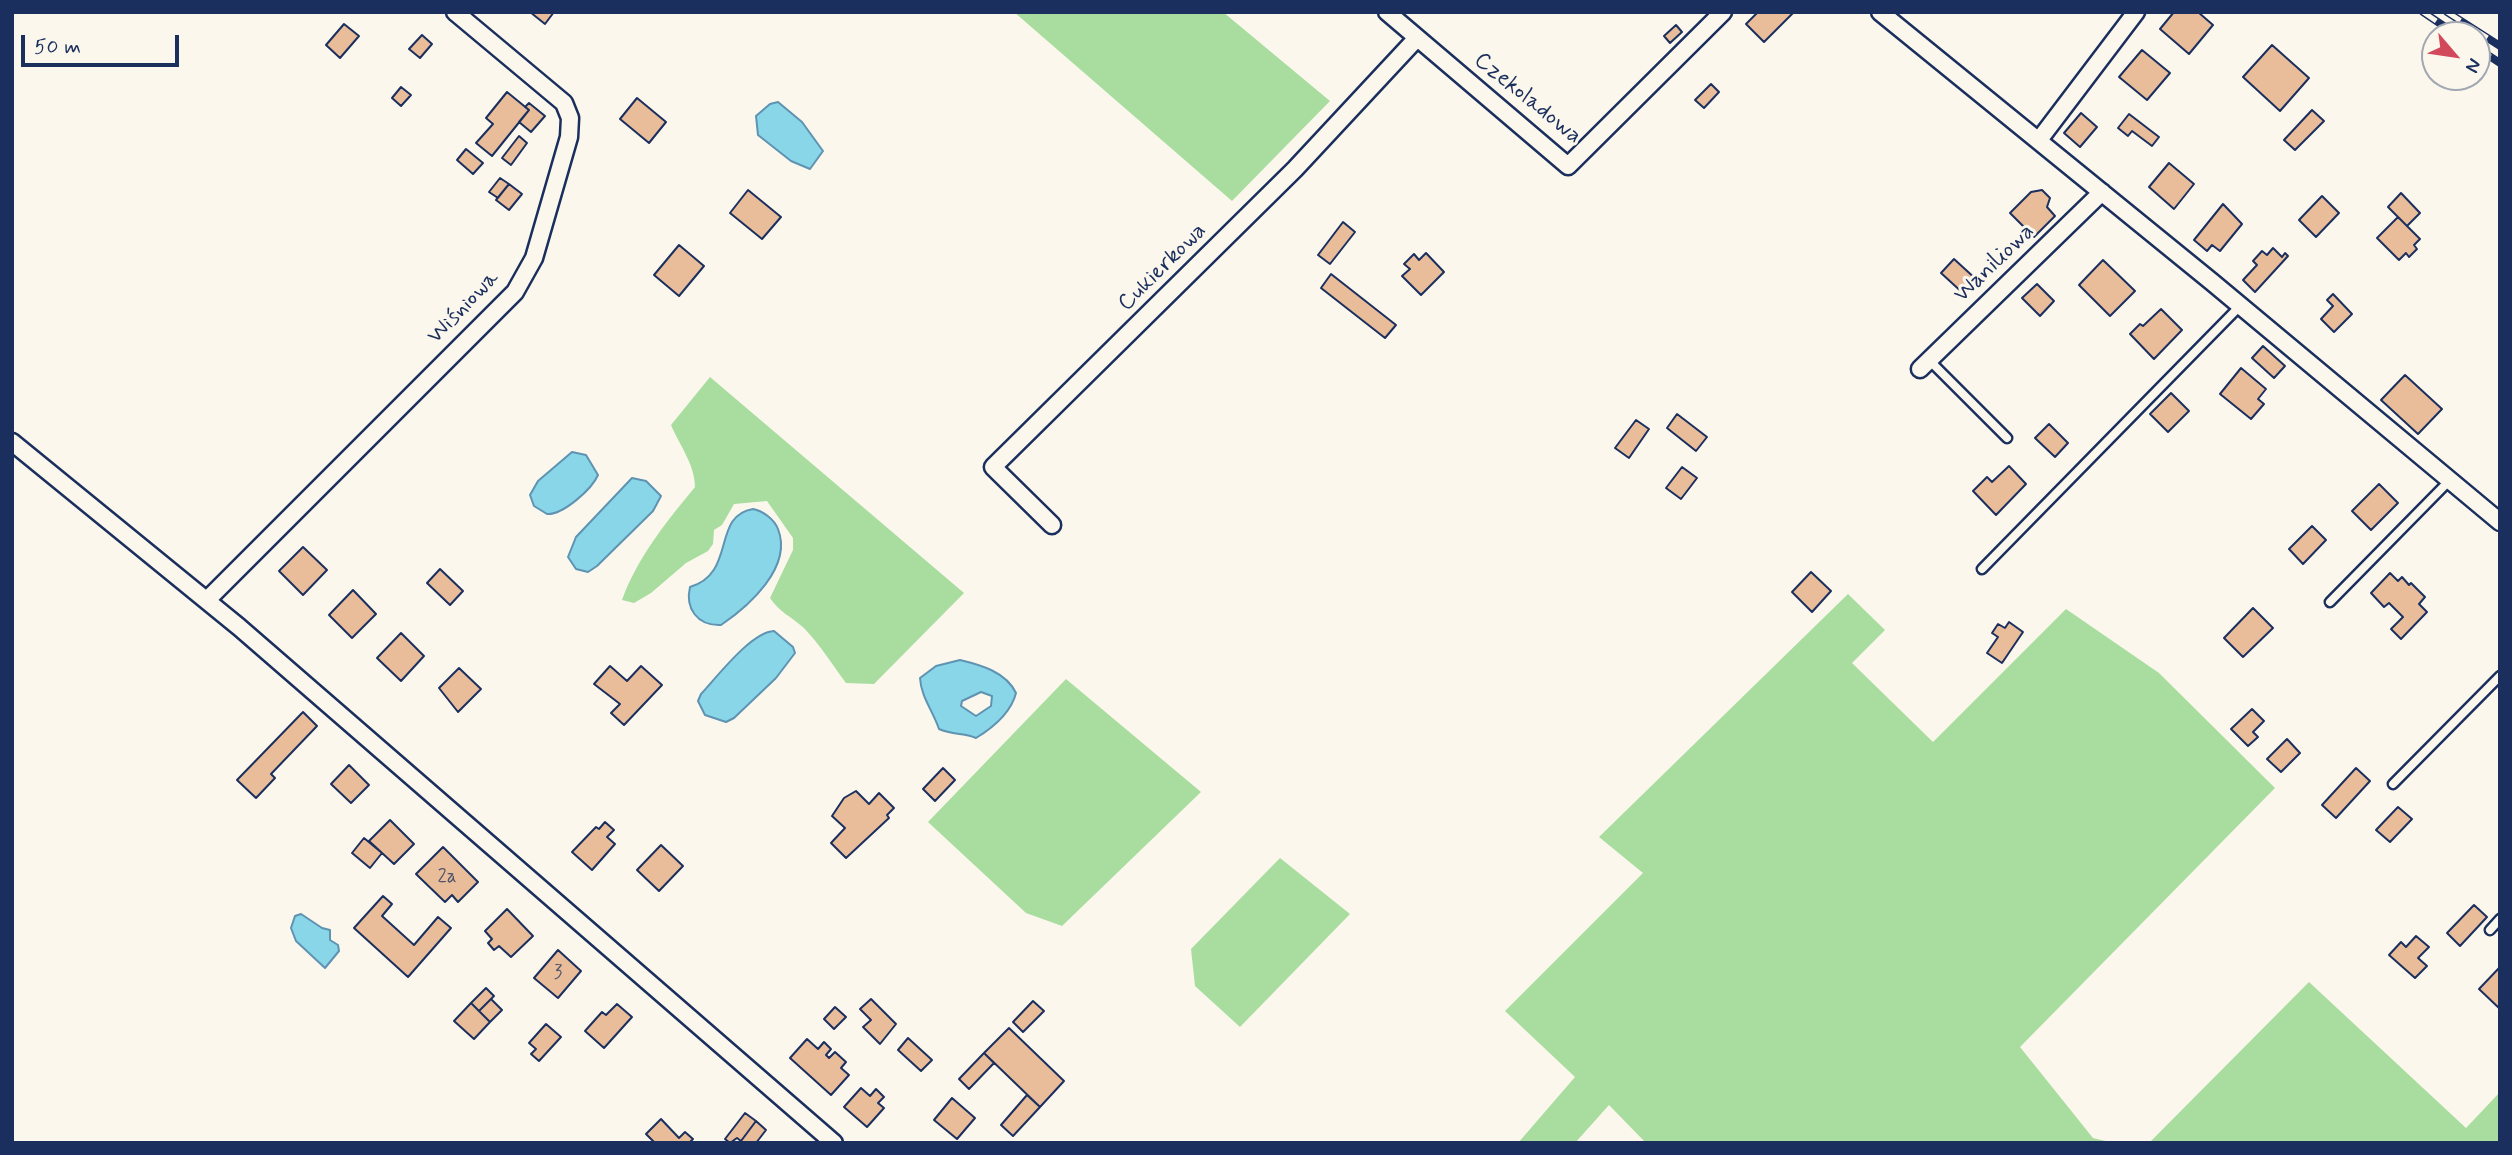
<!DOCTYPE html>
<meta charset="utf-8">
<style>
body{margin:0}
#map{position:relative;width:2512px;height:1155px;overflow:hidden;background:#fbf7ec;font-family:Mynerve,sans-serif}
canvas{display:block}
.frame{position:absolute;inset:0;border:14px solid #1b2f5e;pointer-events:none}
.north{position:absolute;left:2421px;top:21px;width:70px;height:70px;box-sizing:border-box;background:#fbf7ec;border:2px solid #a1a7b3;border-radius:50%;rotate:119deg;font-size:19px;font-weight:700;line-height:28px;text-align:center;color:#1b2f5e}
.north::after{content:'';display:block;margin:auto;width:24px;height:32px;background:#d1495b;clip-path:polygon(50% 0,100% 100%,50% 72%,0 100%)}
.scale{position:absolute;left:21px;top:35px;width:158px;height:32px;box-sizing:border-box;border:4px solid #1b2f5e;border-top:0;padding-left:9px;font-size:21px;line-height:24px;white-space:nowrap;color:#1b2f5e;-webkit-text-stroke:5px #fbf7ec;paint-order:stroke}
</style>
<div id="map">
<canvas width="2512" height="1155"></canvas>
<div class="frame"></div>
<div class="north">N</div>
<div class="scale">50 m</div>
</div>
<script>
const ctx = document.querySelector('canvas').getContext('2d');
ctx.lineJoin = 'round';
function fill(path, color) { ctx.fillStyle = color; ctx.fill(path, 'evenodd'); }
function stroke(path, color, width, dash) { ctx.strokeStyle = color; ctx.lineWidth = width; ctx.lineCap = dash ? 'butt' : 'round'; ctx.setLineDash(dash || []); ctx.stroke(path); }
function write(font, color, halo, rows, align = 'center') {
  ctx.font = font + ' Mynerve,sans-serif'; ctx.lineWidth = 6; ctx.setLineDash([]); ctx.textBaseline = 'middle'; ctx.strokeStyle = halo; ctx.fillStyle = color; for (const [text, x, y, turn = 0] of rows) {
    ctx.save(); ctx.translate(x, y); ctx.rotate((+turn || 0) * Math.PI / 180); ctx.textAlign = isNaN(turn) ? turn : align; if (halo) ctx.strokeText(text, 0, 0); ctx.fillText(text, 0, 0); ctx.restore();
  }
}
fill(new Path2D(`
 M1014,12H1223L1330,101L1232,201Z
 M710,377L964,593L874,684L846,683C832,664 820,645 804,628C792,617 779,612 770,598L793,550V538L767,501L734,504L722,525L714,530L713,544L708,551L686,563L651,593L634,603L622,600C637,558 667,521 695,487C695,465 680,446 671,425Z
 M1848,594L1885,630L1852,663L1933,742L2066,609L2159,673L2275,788L2020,1047L2093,1138L2114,1143H1646L1609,1105L1575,1143H1518L1575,1077L1505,1011L1643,873L1599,837Z
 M1066,679L1201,792L1062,926L1026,913L928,822Z
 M1280,858L1350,914L1240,1027L1195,986L1191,949Z
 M2309,982L2466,1128L2500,1092V1143H2149Z`), '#a8dd9f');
const water = new Path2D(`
 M778,102L802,122L823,151L810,169L791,161L758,135L756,116L770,104Z
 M572,452L586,455L598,475C592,489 563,515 547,514L534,506L530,495L538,481Z
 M632,478L646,481L661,496L653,511L597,566L588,572L576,569L568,557L576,537Z
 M753,509C763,511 774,519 778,529C793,567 749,606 721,625C697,626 685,608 690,587C737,573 711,516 753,509Z
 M774,631L793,647L795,653L776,678L734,718L726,722L705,715L698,701L701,694C717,677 751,632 774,631Z
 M960,660C981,665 1006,672 1016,693C1011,713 994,727 976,738C966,733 952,735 939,729C933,711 921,697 920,678L936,666ZM981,692L992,696L991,706L976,716L961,706L962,701Z
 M301,914L322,928L330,930V940L338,945L339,951L325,968L296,941L291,928L295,916Z`);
fill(water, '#8ad6e9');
stroke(water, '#5e93b1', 2);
const building = new Path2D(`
 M530,12H554L545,24Z
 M1758,12H1794L1764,42L1746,24Z
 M2174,12H2198L2213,25L2189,54L2160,29Z
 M344,24L359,36L340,58L326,45Z
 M1676,25L1682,32L1670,43L1664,36Z
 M422,35L432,44L420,58L409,49Z
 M2272,45L2309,78L2280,111L2243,77Z
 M2142,50L2170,73L2147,100L2119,77Z
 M1711,84L1719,92L1704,108L1695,100Z
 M401,87L411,95L401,106L392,98Z
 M507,92L529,110L492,156L476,143L493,124L486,118Z
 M637,98L666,122L649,143L620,119Z
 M529,103L545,116L531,132L519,122L529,110L525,107Z
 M2312,110L2324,121L2295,150L2284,140Z
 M2081,113L2097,127L2080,147L2064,133Z
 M2129,114L2159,137L2152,146L2132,131L2128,136L2118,128Z
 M519,136L527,143L511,165L502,158Z
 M466,149L483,163L473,174L457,160Z
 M2169,163L2194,184L2174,209L2149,187Z
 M500,178L509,184L498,198L489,192Z
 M509,184L522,194L509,210L496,200Z
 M748,190L781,217L762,239L730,213Z
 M2042,190L2050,198L2047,207L2055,216L2034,237L2010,213L2031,192Z
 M2401,193L2420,213L2407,226L2388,207Z
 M2322,196L2339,213L2316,237L2299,220Z
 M2223,204L2242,224L2220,251L2212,245L2207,251L2194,240Z
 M2398,217L2420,239L2414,245L2417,249L2409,257L2406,253L2399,260L2377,238Z
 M1343,222L1355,232L1330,264L1318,255Z
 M679,245L704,266L679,296L654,275Z
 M2273,248L2282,257L2285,253L2288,256L2255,292L2243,280L2257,265L2253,261L2262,251L2267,255Z
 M1426,253L1444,272L1421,295L1402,276L1410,269L1404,264L1414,254L1419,260Z
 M1954,259L1978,281L1965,295L1941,273Z
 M2103,260L2135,291L2110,316L2079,285Z
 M1331,274L1396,325L1385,338L1321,288Z
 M2037,284L2054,301L2040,316L2022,298Z
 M2333,294L2352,314L2334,332L2321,319L2333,306L2327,300Z
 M2161,309L2182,330L2154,359L2130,334L2140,324L2143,326Z
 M2263,346L2285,366L2274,378L2252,358Z
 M2241,368L2266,389L2258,399L2264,404L2251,419L2220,394Z
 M2405,375L2442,409L2418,434L2381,400Z
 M2171,393L2189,411L2168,432L2150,414Z
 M1677,414L1707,437L1696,451L1667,428Z
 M1636,420L1649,429L1629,458L1615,448Z
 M2049,424L2068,443L2055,457L2035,438Z
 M2009,466L2026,484L1996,515L1973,491L1987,477L1992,482Z
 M1682,467L1697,478L1681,499L1666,488Z
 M2379,484L2398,503L2371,530L2352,511Z
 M2312,526L2326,540L2303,564L2289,549Z
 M303,547L327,570L303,595L279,571Z
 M440,569L463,591L450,605L427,583Z
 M1811,572L1831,591L1812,612L1792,592Z
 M2390,573L2398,581L2402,577L2409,585L2411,583L2425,597L2419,604L2427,612L2401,639L2391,629L2403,617L2389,603L2384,607L2371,593Z
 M353,590L376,614L352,638L329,615Z
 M2253,608L2273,628L2243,657L2224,638Z
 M2009,622L2023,632L2002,663L1987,653L1998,637L1992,633L1998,624L2005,628Z
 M401,633L424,656L401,681L377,658Z
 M610,666L627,681L641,666L662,685L624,725L611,713L620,704L594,684Z
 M459,668L481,689L458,712L439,688Z
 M2252,709L2264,721L2253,732L2258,737L2248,746L2231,729Z
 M303,712L317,726L271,774L275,778L256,798L237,780Z
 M2287,739L2300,753L2281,772L2267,759Z
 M349,765L369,785L351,803L331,784Z
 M943,768L955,780L935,801L923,789Z
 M2356,768L2370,781L2336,818L2322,805Z
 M856,791L869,804L879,793L894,808L887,815L889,818L846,858L831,843L845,828L832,816L844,798Z
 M2398,807L2412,819L2390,842L2376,830Z
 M390,820L414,844L394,864L369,841Z
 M605,822L614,830L607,837L615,844L592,870L572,852L596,827L599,829Z
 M364,838L382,853L370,868L352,853Z
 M661,845L683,866L659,891L637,870Z
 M443,847L478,882L458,902L452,895L445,902L416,874Z
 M383,896L392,904L382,916L414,945L438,917L451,928L408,977L354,928Z
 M2474,905L2487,917L2460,946L2447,933Z
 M507,909L533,936L511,957L499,946L494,950L488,943L492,939L485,931Z
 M2416,936L2429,947L2418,958L2427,966L2415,978L2389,955L2401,942L2406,947Z
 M558,950L581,971L558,998L534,978Z
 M2500,967V1009L2479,989Z
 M486,988L494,996L479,1011L471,1003Z
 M491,999L502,1010L490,1022L479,1011Z
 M871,999L896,1024L880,1044L863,1027L871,1020L860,1009Z
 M1033,1001L1044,1011L1023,1032L1013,1022Z
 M471,1003L490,1022L474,1039L454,1021Z
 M617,1004L632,1017L604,1048L585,1031L602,1012L606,1015Z
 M835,1007L846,1017L834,1029L824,1019Z
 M546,1024L561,1037L539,1061L531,1054L536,1049L529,1043Z
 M1009,1028L1064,1081L1040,1107L984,1053Z
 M908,1038L932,1060L921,1071L898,1050Z
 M807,1039L818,1049L824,1042L831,1049L826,1055L829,1058L835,1052L846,1062L841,1068L849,1075L831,1095L790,1058Z
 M984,1053L994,1063L969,1089L959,1079Z
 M861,1088L870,1096L876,1089L884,1097L878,1103L884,1108L867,1127L844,1107Z
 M1027,1095L1040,1107L1013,1136L1001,1125Z
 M952,1098L975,1118L957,1139L934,1120Z
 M745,1113L756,1121L741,1141L737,1138L730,1143L725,1139Z
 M661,1119L679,1138L685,1132L693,1139L689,1143H655L646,1134Z
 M756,1121L766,1130L756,1143H743L741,1141Z`);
fill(building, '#e9bd99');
stroke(building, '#1b2f5e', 2);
const lane = new Path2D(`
 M1929,360L2007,438
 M1982,569L2240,306
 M2330,602L2450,480
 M2393,784L2500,676
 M2490,930L2500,919`);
const street = new Path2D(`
 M1387,12L1568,166L1723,12
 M1880,12L2212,282L2500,522
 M2039,140L2136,12
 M1920,369L2102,192
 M12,442L239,627L834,1143
 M1052,525L993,467L1295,169L1417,38
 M207,600L515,292L534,258L569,137L570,118L564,103L455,12`);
stroke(lane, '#1b2f5e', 13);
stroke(street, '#1b2f5e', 21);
stroke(lane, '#fbf7ec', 8);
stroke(street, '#fbf7ec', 16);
const rail = new Path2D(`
 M2423,12L2457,35
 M2447,12L2500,46
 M2477,48L2500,63`);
stroke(rail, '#1b2f5e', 8);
stroke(rail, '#fbf7ec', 5, [16]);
write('19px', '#4e526d', null, [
 ["2a",447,878],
 ["3",558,974]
]);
write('23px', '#1b2f5e', '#fbf7ec', [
 ["Czekoladowa",1527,99,39],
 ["Waniliowa",1995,264,-44],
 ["Cukierkowa",1163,268,-45],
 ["Wiśniowa",464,308,-46]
]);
</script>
